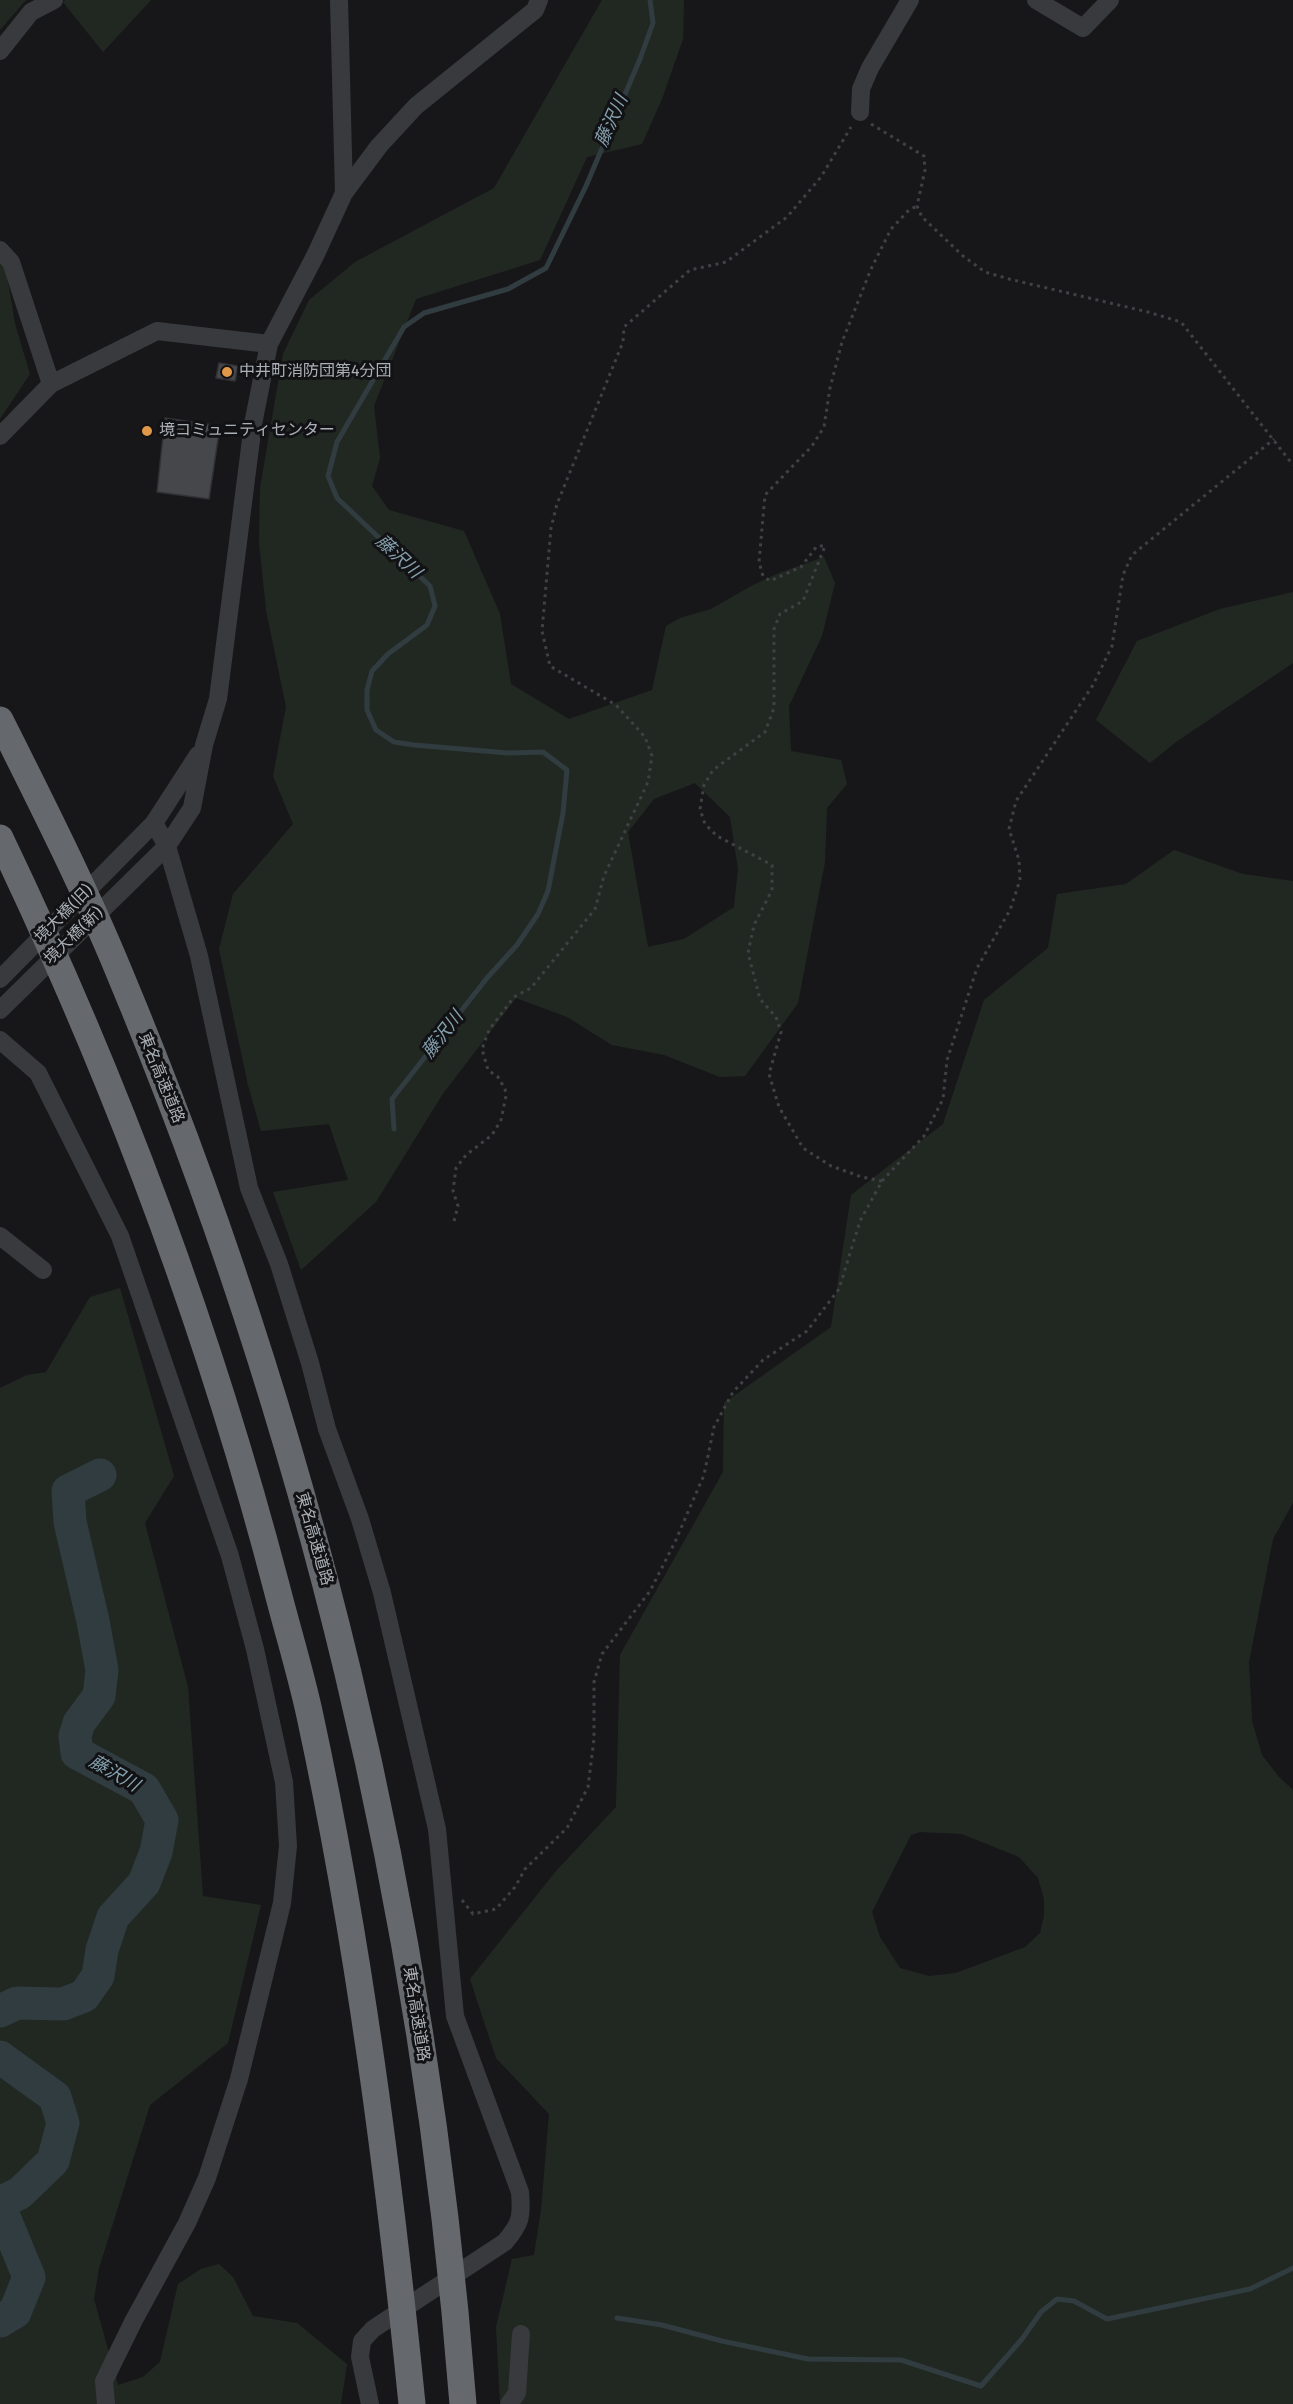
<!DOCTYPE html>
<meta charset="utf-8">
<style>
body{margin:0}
canvas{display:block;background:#171719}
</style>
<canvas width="1293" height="2404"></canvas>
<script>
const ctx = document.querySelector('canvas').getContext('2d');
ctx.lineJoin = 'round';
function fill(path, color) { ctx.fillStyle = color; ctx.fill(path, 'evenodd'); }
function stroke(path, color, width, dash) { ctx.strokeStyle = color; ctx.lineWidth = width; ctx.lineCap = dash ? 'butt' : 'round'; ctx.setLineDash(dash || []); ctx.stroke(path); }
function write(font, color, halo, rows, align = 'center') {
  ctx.font = font + ' "Fira Sans","Noto Sans JP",sans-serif'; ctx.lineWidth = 6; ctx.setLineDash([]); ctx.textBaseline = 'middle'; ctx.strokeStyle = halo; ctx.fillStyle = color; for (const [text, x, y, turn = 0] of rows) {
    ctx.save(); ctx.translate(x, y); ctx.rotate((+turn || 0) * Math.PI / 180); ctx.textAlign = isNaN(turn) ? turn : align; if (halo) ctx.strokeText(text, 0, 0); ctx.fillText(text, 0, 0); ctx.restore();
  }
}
fill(new Path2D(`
 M0,0H26L0,30Z
 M65,0H151L103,52L63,2Z
 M602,0H684L683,39L662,99L642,144L587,157L540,260L416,299L374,406L380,458L372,486L389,510L464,531L500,614L511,684L569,719L652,690L666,626L680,618L711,609L753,585L779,573L824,557L835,583L822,636L789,706L791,751L841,760L847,784L827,808L825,862L798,1003L745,1076L720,1077L664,1055L612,1045L567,1017L516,998L442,1095L376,1202L301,1270L273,1192L348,1180L329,1124L261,1131L248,1085L219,949L233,894L293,824L273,776L286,707L266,610L259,542L260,488L283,354L309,300L355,262L494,188ZM695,783L730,817L738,869L734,907L684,939L648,947L628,832L654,799Z
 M0,258L5,263L15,324L30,374L0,419Z
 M1293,592V663L1176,742L1150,763L1096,720L1137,641L1220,609Z
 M1174,850L1243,874L1293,881V1503L1273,1539L1249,1662L1252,1721L1262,1755L1279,1777L1293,1790V2404H500L496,2327L512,2259L534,2255L541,2210L549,2114L496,2058L470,1979L556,1871L616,1807L620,1655L723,1472L724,1403L831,1327L851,1195L943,1124L984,1000L1048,948L1057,894L1126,884ZM920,1832L962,1834L1019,1857L1038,1878L1044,1899V1916L1040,1933L1025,1947L956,1973L929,1976L900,1968L880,1937L872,1912L911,1835Z
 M120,1288L174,1476L145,1523L188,1687L203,1896L261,1905L228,2043L150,2105L99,2268L94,2299L118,2385L143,2377L160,2362L178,2284L201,2269L219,2264L233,2277L253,2316L297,2323L347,2364L341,2404H0V1388L27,1375L46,1372L90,1297Z`), '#212822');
stroke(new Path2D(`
 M394,1129L392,1099L487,978L517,945L538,914L548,891L563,813L567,770L543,752L508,753L414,745L394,742L376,730L367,710V690L372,671L388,654L427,625L435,606L430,586L337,498L328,476L337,442L404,327L424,313L508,289L546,268L586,186L640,59L653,23L650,0
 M617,2318L662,2325L722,2341L808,2359L901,2360L981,2386L1022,2339L1041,2312L1057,2299L1074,2301L1107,2319L1250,2289L1293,2268`), '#313c40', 5);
stroke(new Path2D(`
 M0,2011L17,2003L63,2004L84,1996L98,1976L102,1950L113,1917L144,1883L156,1852L162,1820L144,1789L77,1753L75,1736L79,1723L99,1696L102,1670L93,1621L70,1522L68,1491L100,1475
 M0,2057L55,2097L63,2123L53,2161L20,2193L0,2203
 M0,2207L29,2277L15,2312L0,2321`), '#313c40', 33);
const building = new Path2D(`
 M219,363L238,366L235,381L216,378Z
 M165,418L220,426L209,499L157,492Z`);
fill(building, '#46474b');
stroke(building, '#313235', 1.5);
stroke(new Path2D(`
 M871,124L924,156L925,170L917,206L922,217L963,256L985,272L1009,279L1148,312L1181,322L1293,465
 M882,1181L862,1177L831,1166L803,1148L779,1107L769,1074L781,1032L776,1017L760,999L748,953L754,925L772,890V865L717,836L705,824L700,809L704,785L713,770L765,732L774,708V629L780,614L803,601L825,546H817L801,567L770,581L763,576L759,562L765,495L812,446L824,427L830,388L842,342L871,269L891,229L909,210L917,206
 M454,1221L458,1206L453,1191L456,1168L466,1155L492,1135L501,1120L506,1096L505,1089L498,1077L488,1070L482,1049L489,1030L514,997L531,988L595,909L604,876L648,782L652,756L645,737L616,705L550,666L542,631L551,528L557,504L623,342L624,327L690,270L726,262L787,217L821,177L851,127
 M462,1900L473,1914L496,1909L515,1887L525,1869L567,1828L588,1787L594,1739V1682L602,1654L650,1591L675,1542L704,1475L714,1427L733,1392L763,1360L807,1331L839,1289L860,1221L882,1181L924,1136L943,1099L947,1060L977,968L1010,910L1020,880L1019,860L1009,829L1016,801L1093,685L1112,646L1123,575L1132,555L1274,439`), '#3f4144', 3, [3, 4.5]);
stroke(new Path2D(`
 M1036,0L1083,28L1110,0
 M0,51L31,12L54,0
 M860,112L861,89L870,68L910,0
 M344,193L379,146L416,106L535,10L539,0
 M0,250L11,262L51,384
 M0,436L51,384L157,331L269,344
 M154,823L167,846L199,956L249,1188L279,1264L310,1363L327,1429L360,1519L382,1593L437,1829L455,2016L520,2192C522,2217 521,2223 505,2242L373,2329L362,2341L360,2357L370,2404
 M0,979L154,823L198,755
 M0,1010L167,846L192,808L204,745L218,699L253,424L269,344L315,256L344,193L339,0
 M0,1040L38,1073L120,1236L230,1556L255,1649L284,1782L288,1846L282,1903L239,2079L207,2178L187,2223L134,2320L104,2381L106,2404
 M0,1236L43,1270
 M509,2404L517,2393L521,2334`), '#383a3d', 18);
stroke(new Path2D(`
 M0,720C41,802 82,883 117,967C309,1425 425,1910 463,2404
 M0,838C115,1078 210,1332 277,1589C288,1632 301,1674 310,1716C359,1943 389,2174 412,2404`), '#65696e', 27);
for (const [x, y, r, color] of [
 [227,372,6,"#e09747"],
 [147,431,6,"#e09747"]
]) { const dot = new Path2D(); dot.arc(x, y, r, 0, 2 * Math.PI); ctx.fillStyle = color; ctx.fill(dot); stroke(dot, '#121214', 2); }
write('16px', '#aab0b7', '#121214', [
 ["中井町消防団第4分団",239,372],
 ["境コミュニティセンター",159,431]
], 'left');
write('16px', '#aab0b7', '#121214', [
 ["境大橋(旧)",64,914,-45],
 ["境大橋(新)",74,936,-44],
 ["東名高速道路",161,1078,68],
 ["東名高速道路",314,1539,74],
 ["東名高速道路",416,2014,81]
]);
write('italic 18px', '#85a1af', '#121214', [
 ["藤沢川",612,121,-66],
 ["藤沢川",398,557,43],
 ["藤沢川",443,1035,-52],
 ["藤沢川",114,1774,30]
]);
</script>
